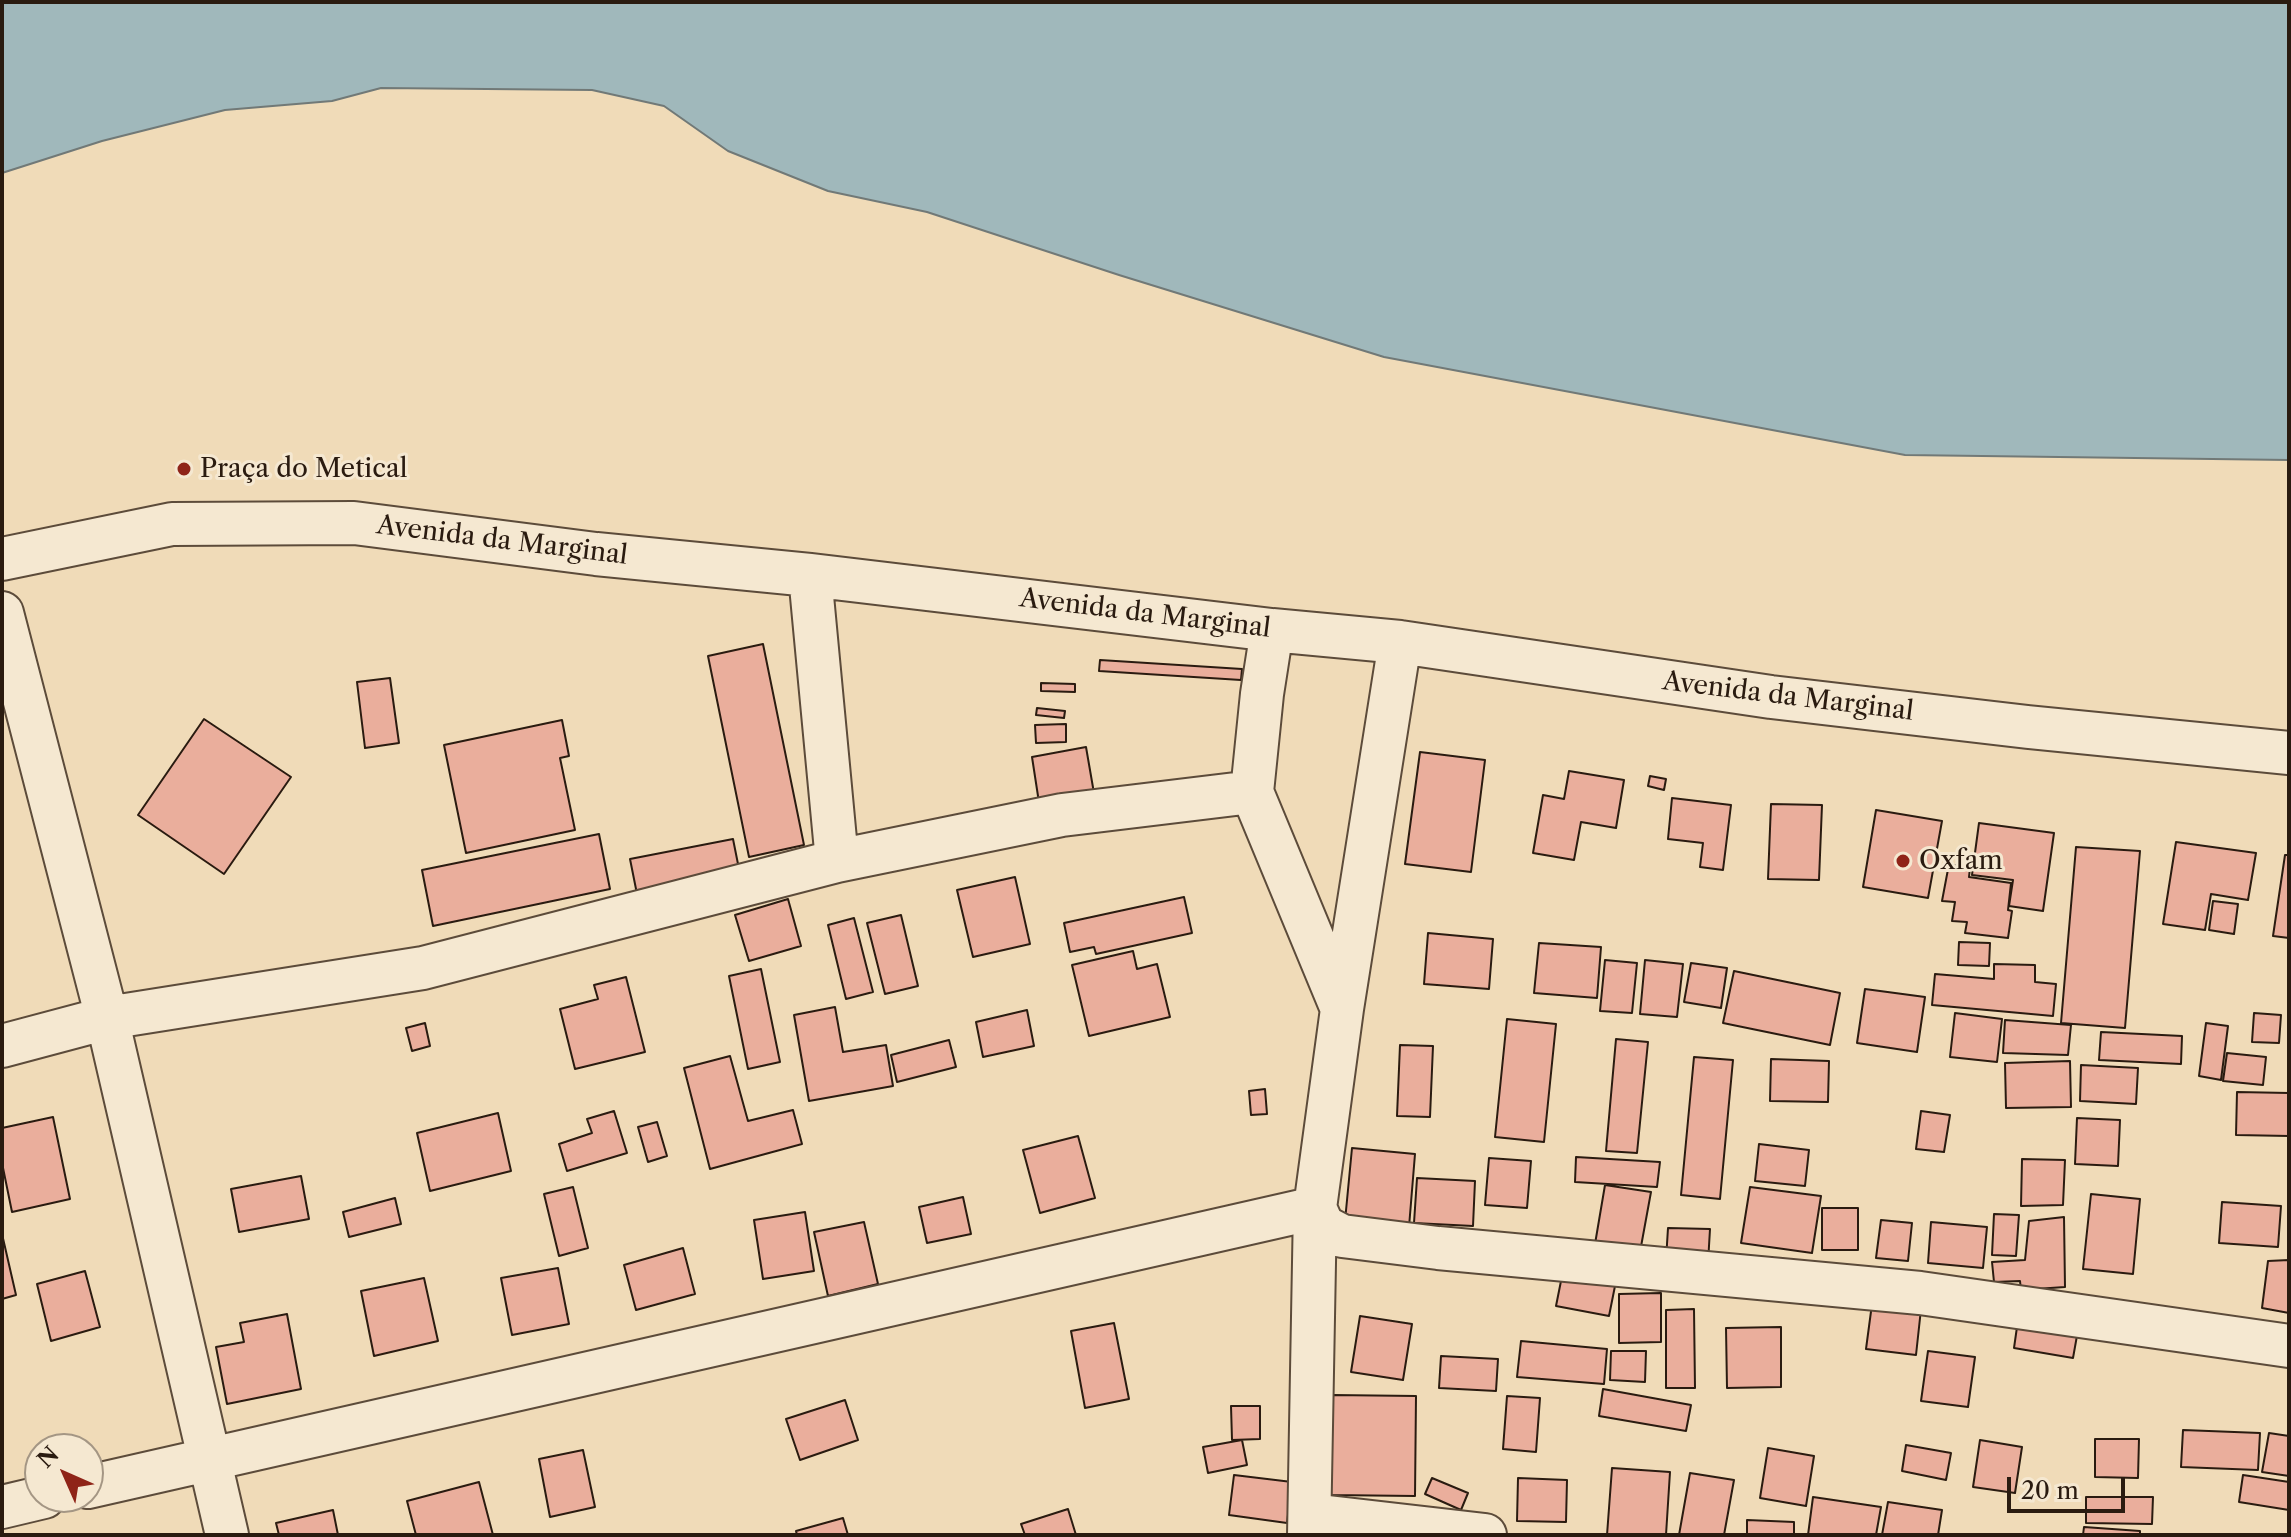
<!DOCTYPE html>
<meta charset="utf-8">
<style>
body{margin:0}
#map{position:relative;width:2291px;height:1537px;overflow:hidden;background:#f0dbb8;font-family:"Libre Caslon Text",serif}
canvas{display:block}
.frame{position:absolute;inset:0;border:4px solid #2a1b10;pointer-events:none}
.north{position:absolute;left:24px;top:1433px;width:80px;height:80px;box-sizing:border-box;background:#f5e8d1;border:2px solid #a49684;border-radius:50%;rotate:315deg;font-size:22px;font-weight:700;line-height:32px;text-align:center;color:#2a1b10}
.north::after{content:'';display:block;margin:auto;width:28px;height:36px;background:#8f2418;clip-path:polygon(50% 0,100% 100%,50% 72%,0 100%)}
.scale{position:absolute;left:2007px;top:1477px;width:118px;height:36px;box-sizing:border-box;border:4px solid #2a1b10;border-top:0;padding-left:10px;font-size:24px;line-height:28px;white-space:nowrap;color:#2a1b10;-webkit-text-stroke:6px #f5e8d1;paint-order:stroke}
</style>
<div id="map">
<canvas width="2291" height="1537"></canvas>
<div class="frame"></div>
<div class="north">N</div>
<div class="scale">20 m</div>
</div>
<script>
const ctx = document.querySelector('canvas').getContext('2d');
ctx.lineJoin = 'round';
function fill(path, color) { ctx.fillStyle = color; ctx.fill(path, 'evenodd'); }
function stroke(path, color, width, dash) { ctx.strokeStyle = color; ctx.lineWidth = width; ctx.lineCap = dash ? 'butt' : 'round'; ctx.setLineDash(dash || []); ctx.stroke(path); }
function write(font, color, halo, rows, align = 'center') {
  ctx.font = font + ' "Libre Caslon Text",serif'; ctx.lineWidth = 6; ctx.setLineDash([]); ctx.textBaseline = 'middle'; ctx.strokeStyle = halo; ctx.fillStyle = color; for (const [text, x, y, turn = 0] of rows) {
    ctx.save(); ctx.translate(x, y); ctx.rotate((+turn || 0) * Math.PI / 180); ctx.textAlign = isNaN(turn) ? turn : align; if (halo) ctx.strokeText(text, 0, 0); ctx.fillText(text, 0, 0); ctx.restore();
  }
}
const water = new Path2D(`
 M2,2H2289V460L1905,455L1384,357L1119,275L927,212L828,191L728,151L664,106L592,90L381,88L332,101L225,110L102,141L2,173Z`);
fill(water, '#a0b8bb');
stroke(water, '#717977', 2);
const building = new Path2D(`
 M763,644L804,845L749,857L708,656Z
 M1100,660L1242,669L1241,680L1099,671Z
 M390,678L399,743L365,748L357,682Z
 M1041,683L1075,684V692L1041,691Z
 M1037,708L1065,711L1064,718L1036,715Z
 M204,719L291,777L224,874L138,815Z
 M562,720L569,756L560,758L575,830L466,853L444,745Z
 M1066,724V742L1036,743L1035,725Z
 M1086,747L1095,799L1040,809L1032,757Z
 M1420,752L1485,760L1471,872L1405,864Z
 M1569,771L1624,780L1616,828L1581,822L1574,860L1533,853L1543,795L1564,799Z
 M1650,776L1666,779L1664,790L1648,786Z
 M1672,798L1731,805L1723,870L1700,867L1703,843L1668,839Z
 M1771,804L1822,805L1819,880L1768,879Z
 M1876,810L1942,821L1928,898L1863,887Z
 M1979,823L2054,833L2043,911L2009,906L2013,880L1972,875Z
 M599,834L610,889L433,926L422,870Z
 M733,839L740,874L637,894L630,859Z
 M2176,842L2256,853L2248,900L2211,894L2205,930L2163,924Z
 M2076,847L2140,851L2125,1028L2061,1023Z
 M2285,855H2289V938L2273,936Z
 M1949,864L1970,868L1969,877L2011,883L2008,910L2012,911L2008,938L1965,933L1967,922L1952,921L1955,902L1942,901Z
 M1015,877L1030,944L973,957L957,890Z
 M1184,897L1192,933L1096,954L1094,947L1070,952L1064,923Z
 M788,899L801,946L749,961L735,915Z
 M2213,901L2238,904L2234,934L2209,930Z
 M901,915L918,986L885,994L867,923Z
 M854,918L873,992L846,999L828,925Z
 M1428,933L1493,939L1489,989L1424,984Z
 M1959,942L1990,943L1989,966L1958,965Z
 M1539,943L1601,947L1597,998L1534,993Z
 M1133,951L1137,969L1157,964L1170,1017L1089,1036L1072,965Z
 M1605,960L1637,963L1632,1013L1600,1011Z
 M1645,960L1683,964L1677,1017L1640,1014Z
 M1691,963L1727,968L1721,1008L1684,1002Z
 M1994,964L2035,965V982L2056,984L2053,1016L1932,1005L1935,974L1994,979Z
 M761,969L780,1062L748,1069L729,976Z
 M1734,971L1840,993L1830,1045L1723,1023Z
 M626,977L645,1052L575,1069L560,1009L598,999L594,985Z
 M1865,989L1925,997L1917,1052L1857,1043Z
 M835,1007L843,1052L886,1045L893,1086L809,1101L794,1015Z
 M1027,1010L1034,1046L983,1057L976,1022Z
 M1955,1013L2002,1019L1997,1062L1950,1057Z
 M2254,1013L2281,1015L2279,1043L2252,1042Z
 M1507,1019L1556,1024L1544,1142L1495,1137Z
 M2005,1020L2071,1025L2068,1055L2003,1053Z
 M425,1023L430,1046L412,1051L406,1028Z
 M2206,1023L2228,1026L2221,1080L2199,1076Z
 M2101,1032L2182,1036L2181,1064L2099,1060Z
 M1616,1039L1648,1042L1637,1153L1606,1151Z
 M949,1040L956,1067L897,1082L891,1055Z
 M1400,1045L1433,1046L1430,1117L1397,1116Z
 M2227,1053L2266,1057L2263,1085L2223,1081Z
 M730,1056L748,1121L793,1110L802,1144L710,1169L684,1068Z
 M1694,1057L1733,1060L1720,1199L1681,1195Z
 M1771,1059L1829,1061L1828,1102L1770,1101Z
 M2070,1061L2071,1107L2006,1108L2005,1063Z
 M2081,1065L2138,1068L2136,1104L2080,1101Z
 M1265,1089L1267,1114L1251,1115L1249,1091Z
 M2237,1092L2289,1093V1136L2236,1135Z
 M614,1111L627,1153L567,1171L559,1144L592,1133L587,1119Z
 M1921,1111L1950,1115L1944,1152L1916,1149Z
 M498,1113L511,1171L430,1191L417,1133Z
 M53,1117L70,1199L12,1212L2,1163V1128Z
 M2077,1118L2120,1120L2118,1166L2075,1164Z
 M657,1122L667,1156L648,1162L638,1127Z
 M1078,1136L1095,1198L1040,1213L1023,1150Z
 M1759,1144L1809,1150L1805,1186L1755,1181Z
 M1352,1148L1415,1154L1409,1227L1345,1221Z
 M1576,1157L1660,1162L1657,1187L1575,1182Z
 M1489,1158L1531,1161L1527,1208L1485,1205Z
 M2022,1159L2065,1160L2063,1205L2021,1206Z
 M301,1176L309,1219L239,1232L231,1189Z
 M1417,1178L1475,1181L1473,1226L1414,1223Z
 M1605,1185L1651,1192L1640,1252L1595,1244Z
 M573,1187L588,1248L559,1256L544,1194Z
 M1750,1187L1821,1196L1812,1253L1741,1243Z
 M2091,1194L2140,1199L2133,1274L2083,1269Z
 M963,1197L971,1234L927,1243L919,1207Z
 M395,1198L401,1224L349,1237L343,1212Z
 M2222,1202L2281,1206L2278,1247L2219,1243Z
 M1822,1208H1858V1250H1822Z
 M805,1212L814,1271L763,1279L754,1220Z
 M1994,1214L2019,1215L2016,1256L1992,1255Z
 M2064,1217L2065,1287L2021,1290L2020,1281L1994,1282L1992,1262L2025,1260L2029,1221Z
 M1881,1220L1912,1223L1908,1261L1876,1258Z
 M864,1222L878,1284L828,1296L814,1232Z
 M1931,1222L1987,1227L1983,1268L1928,1263Z
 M1668,1228L1710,1229L1708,1263L1666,1260Z
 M2,1234L16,1295L2,1299Z
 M683,1248L695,1294L636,1310L624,1265Z
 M2289,1260V1313L2262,1308L2268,1261Z
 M558,1268L569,1324L512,1335L501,1278Z
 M85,1271L100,1327L51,1341L37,1284Z
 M1563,1271L1616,1281L1609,1316L1556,1306Z
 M424,1278L438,1341L374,1356L361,1291Z
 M1661,1293V1342L1619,1343V1294Z
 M1872,1304L1921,1309L1916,1355L1866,1349Z
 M1694,1309L1695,1388H1666V1310Z
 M287,1314L301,1389L227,1404L216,1347L244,1342L240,1323Z
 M1360,1316L1412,1324L1403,1380L1351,1372Z
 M2018,1320L2078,1330L2073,1358L2014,1348Z
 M1114,1323L1129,1399L1085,1408L1071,1331Z
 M1781,1327V1387L1727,1388L1726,1328Z
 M1521,1341L1607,1349L1604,1384L1517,1377Z
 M1611,1351H1646L1645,1382L1610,1380Z
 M1928,1351L1975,1357L1968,1407L1921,1401Z
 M1441,1356L1498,1359L1496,1391L1439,1388Z
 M1603,1389L1691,1405L1686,1431L1599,1416Z
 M1332,1395L1416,1396L1415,1496L1330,1495Z
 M1507,1396L1540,1398L1536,1452L1503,1449Z
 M845,1400L858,1440L800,1460L786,1419Z
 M1231,1406H1260V1439L1232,1440Z
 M2183,1430L2260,1433L2258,1470L2181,1467Z
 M2269,1433L2289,1436V1476L2262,1472Z
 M2095,1439H2139L2138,1478L2095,1477Z
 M1242,1440L1247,1465L1208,1473L1203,1447Z
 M1980,1440L2022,1447L2015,1493L1973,1487Z
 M1906,1445L1951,1453L1946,1480L1902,1471Z
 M1768,1448L1814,1456L1806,1506L1760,1498Z
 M583,1450L595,1507L550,1517L539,1459Z
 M1612,1468L1670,1472L1666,1535H1607Z
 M1690,1473L1734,1480L1724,1535H1679Z
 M1234,1475L1292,1482L1287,1523L1229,1515Z
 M2243,1475L2289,1482V1510L2239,1502Z
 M1432,1478L1468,1493L1461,1510L1425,1494Z
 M1518,1478L1567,1480L1566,1522L1517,1521Z
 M479,1482L493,1535H416L407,1501Z
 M1813,1497L1881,1507L1876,1535H1808Z
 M2086,1497H2153L2152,1524L2086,1523Z
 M1888,1502L1942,1510L1938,1535H1882Z
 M1068,1509L1076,1535H1025L1021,1524Z
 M333,1510L338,1535H279L276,1523Z
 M843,1518L848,1535H797L796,1531Z
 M1747,1520L1794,1522V1535H1747Z
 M2084,1527L2140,1531V1535H2083Z`);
fill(building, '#eaae9c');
stroke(building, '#2a1b10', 2);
const minor = new Path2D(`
 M2,559L172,524L354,523L596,554L810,575L1272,630L1400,642L1771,697L2028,727L2289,753
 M810,575L837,861L1062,815L1252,792
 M2,613L107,1018L227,1535
 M1272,630L1262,694L1252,792L1342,1009
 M2,1046L107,1018L423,968L837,861
 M88,1487L1315,1208L1323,1226L1342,1236L1438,1248L1920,1293L2289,1346
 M2,1507L44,1497
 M1311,1515L1485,1535
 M1309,1535L1315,1208L1342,1009L1400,642`);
stroke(minor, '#5c4b3a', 46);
stroke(minor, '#f5e8d1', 42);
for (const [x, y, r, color] of [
 [184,469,8,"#8f2418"],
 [1903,861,8,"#8f2418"]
]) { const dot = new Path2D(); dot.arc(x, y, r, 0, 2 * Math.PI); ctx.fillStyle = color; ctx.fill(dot); stroke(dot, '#f5e8d1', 3); }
write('26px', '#2a1b10', '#f5e8d1', [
 ["Praça do Metical",200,469],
 ["Oxfam",1919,861]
], 'left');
write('26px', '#2a1b10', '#f5e8d1', [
 ["Avenida da Marginal",502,541,7],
 ["Avenida da Marginal",1145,614,7],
 ["Avenida da Marginal",1788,697,7]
]);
</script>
